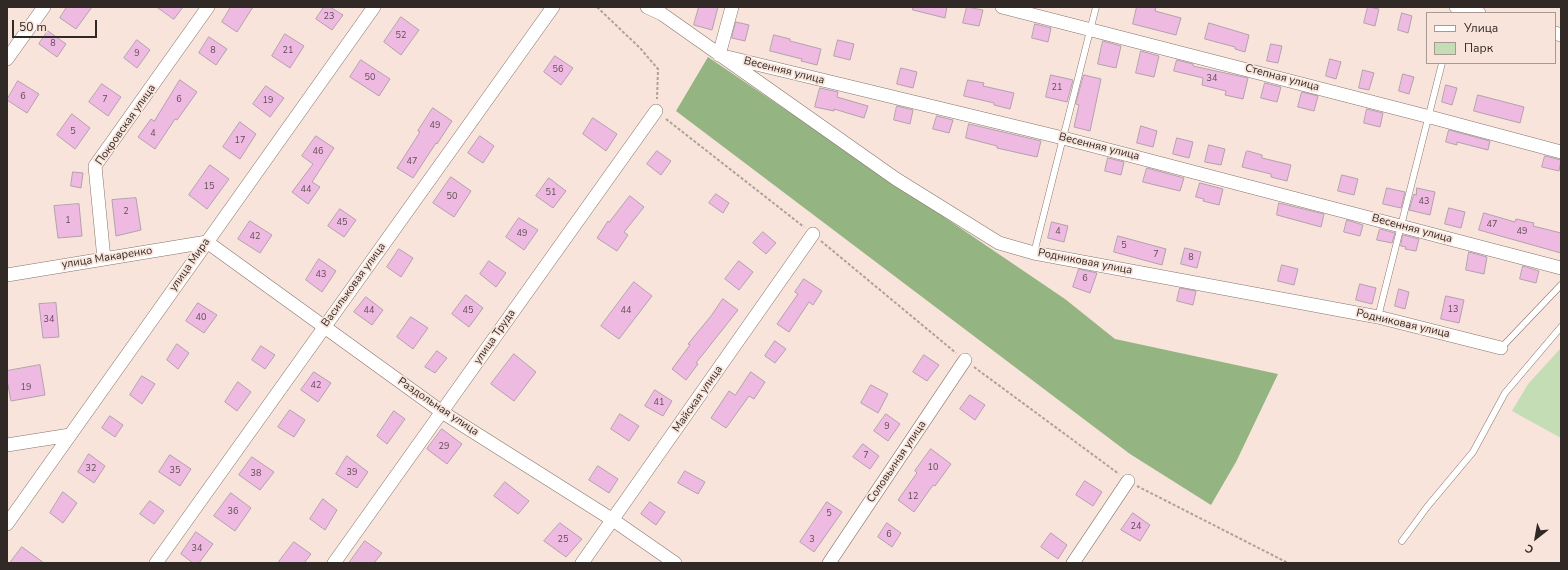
<!DOCTYPE html>
<meta charset="utf-8">
<style>
body{margin:0}
#map{position:relative;width:1568px;height:570px;overflow:hidden;background:#f8e4da;font-family:"Nunito Sans",sans-serif}
canvas{display:block}
.frame{position:absolute;inset:0;border:8px solid #302925;pointer-events:none}
.legend{position:absolute;left:1426px;top:12px;width:130px;height:52px;box-sizing:border-box;background:#f8e4da;border:1px solid #a89992;margin:0;padding:5px 7px;list-style:none;font-size:12px;color:#302925}
.legend li{display:flex;align-items:center;gap:8px;height:20px}
.legend b{width:20px;border:1px solid #a89992}
.north{position:absolute;left:1516px;top:518px;width:40px;height:40px;-webkit-text-stroke:3px #f8e4da;paint-order:stroke;rotate:211deg;font-size:11px;font-weight:700;line-height:16px;text-align:center;color:#302925}
.north::after{content:'';display:block;margin:auto;width:14px;height:18px;background:#302925;clip-path:polygon(50% 0,100% 100%,50% 72%,0 100%)}
.scale{position:absolute;left:12px;top:20px;width:85px;height:18px;box-sizing:border-box;border:2px solid #302925;border-top:0;padding-left:5px;font-size:12px;line-height:14px;white-space:nowrap;color:#302925;-webkit-text-stroke:3px #f8e4da;paint-order:stroke}
</style>
<div id="map">
<canvas width="1568" height="570"></canvas>
<div class="frame"></div>
<ul class="legend">
<li><b style="height:5px;background:#fff"></b>Улица</li>
<li><b style="height:11px;background:#c4ddb5"></b>Парк</li>
</ul>
<div class="north">С</div>
<div class="scale">50 m</div>
</div>
<script>
const ctx = document.querySelector('canvas').getContext('2d');
ctx.lineJoin = 'round';
function fill(path, color) { ctx.fillStyle = color; ctx.fill(path, 'evenodd'); }
function stroke(path, color, width, dash) { ctx.strokeStyle = color; ctx.lineWidth = width; ctx.lineCap = dash ? 'butt' : 'round'; ctx.setLineDash(dash || []); ctx.stroke(path); }
function write(font, color, halo, rows, align = 'center') {
  ctx.font = font + ' "Nunito Sans",sans-serif'; ctx.lineWidth = 3.5; ctx.setLineDash([]); ctx.textBaseline = 'middle'; ctx.strokeStyle = halo; ctx.fillStyle = color; for (const [text, x, y, turn = 0] of rows) {
    ctx.save(); ctx.translate(x, y); ctx.rotate((+turn || 0) * Math.PI / 180); ctx.textAlign = isNaN(turn) ? turn : align; if (halo) ctx.strokeText(text, 0, 0); ctx.fillText(text, 0, 0); ctx.restore();
  }
}
fill(new Path2D(`
 M1561,348V438L1512,411L1528,384Z`), '#c4ddb5');
fill(new Path2D(`
 M708,57L1065,299L1115,339L1278,374L1236,462L1211,505L1130,454L676,111Z`), '#94b481');
const building = new Path2D(`
 M67,7H92L76,29L60,18Z
 M157,7H183L174,19Z
 M231,7H253L237,32L222,22Z
 M324,7H330L343,15L332,30L316,19Z
 M699,7H718L712,30L694,25Z
 M913,7H947L945,18L913,10Z
 M967,7L983,10L979,26L963,23Z
 M1137,7H1156L1155,11L1181,18L1176,35L1133,24Z
 M1368,7L1379,9L1375,26L1364,23Z
 M1402,13L1412,16L1408,33L1398,30Z
 M401,17L419,30L401,55L384,42Z
 M736,22L749,25L745,41L732,38Z
 M1209,23L1249,35L1245,52L1235,49V47L1205,39Z
 M1035,24L1051,28L1048,42L1032,38Z
 M48,31L66,44L57,57L39,44Z
 M285,34L304,46L290,68L272,56Z
 M774,35L790,39V41L821,49L817,65L801,61L802,59L770,51Z
 M209,37L227,49L216,65L199,53Z
 M137,40L150,50L137,68L124,58Z
 M838,40L854,44L850,60L834,56Z
 M1103,41L1121,46L1116,68L1098,64Z
 M1271,44L1282,46L1278,63L1267,61Z
 M1141,51L1159,56L1154,77L1136,73Z
 M555,56L573,68L561,85L544,72Z
 M1330,59L1341,62L1336,79L1326,76Z
 M361,60L390,79L379,96L350,77Z
 M1177,60L1193,64V66L1248,78L1243,99L1225,95L1226,91L1202,85L1203,78L1174,71Z
 M901,68L917,72L913,88L897,84Z
 M1363,70L1374,73L1369,90L1359,88Z
 M1403,74L1414,77L1409,94L1399,91Z
 M1051,75L1073,80L1067,102L1046,97Z
 M1084,75L1101,79L1090,131L1074,127L1079,105L1076,104Z
 M180,80L197,92L177,120L175,119L155,149L138,137L151,119L154,121Z
 M968,80L984,83L983,86L1014,93L1010,109L994,105V103L964,96Z
 M18,81L39,94L27,113L7,100Z
 M1265,83L1281,87L1277,102L1261,98Z
 M102,84L121,97L108,116L89,102Z
 M1446,85L1457,88L1452,105L1442,102Z
 M266,86L284,98L270,117L253,104Z
 M820,88L838,92L837,97L868,106L864,118L834,109V111L815,107Z
 M1302,92L1318,96L1314,111L1298,107Z
 M1478,95L1524,107L1520,123L1474,111Z
 M897,106L913,110L910,124L894,120Z
 M433,108L452,121L437,144L436,143L413,178L397,168L420,132L418,131Z
 M1367,109L1383,113L1380,127L1364,123Z
 M72,114L90,128L75,149L57,135Z
 M937,116L953,120L949,133L933,129Z
 M593,118L617,134L606,151L583,134Z
 M240,122L256,134L240,159L223,147Z
 M969,124L1041,141L1037,157L997,148V146L966,138Z
 M1141,126L1157,131L1153,147L1137,143Z
 M1449,130L1490,141L1488,150L1457,142V145L1446,142Z
 M316,136L334,148L312,182L320,187L308,204L292,192L313,164L302,156Z
 M480,136L494,146L483,163L468,153Z
 M1177,138L1193,142L1189,158L1173,154Z
 M1209,145L1225,149L1221,165L1205,162Z
 M657,151L671,161L661,175L647,164Z
 M1248,151L1262,155V158L1291,165L1287,181L1271,177V174L1242,167L1246,152Z
 M1545,156L1561,160L1559,171L1542,167Z
 M1108,158L1124,162L1121,175L1105,171Z
 M210,165L229,179L207,209L189,195Z
 M1147,168L1184,178L1180,191L1143,182Z
 M73,172L83,173L81,188L71,186Z
 M1342,175L1358,179L1354,195L1338,191Z
 M451,177L471,191L454,217L433,203Z
 M549,178L566,191L553,208L536,196Z
 M1200,183L1223,189L1219,205L1203,201L1204,199L1196,197Z
 M1387,188L1405,192L1401,208L1383,204Z
 M1417,188L1435,192L1430,215L1409,210L1414,194L1416,195Z
 M716,194L729,203L723,213L709,203Z
 M630,196L644,207L624,232L628,235L617,251L597,238L608,221L609,222Z
 M136,198L141,230L116,236L112,200Z
 M1279,203L1324,214L1321,227L1277,215Z
 M79,204L82,236L58,238L54,206Z
 M1449,208L1465,212L1461,228L1445,224Z
 M340,209L356,220L344,237L328,226Z
 M1484,213L1515,222L1516,219L1534,223L1533,226L1561,233V253L1479,230Z
 M519,218L538,230L524,250L506,237Z
 M1347,220L1363,225L1360,236L1344,232Z
 M250,221L272,235L260,253L238,239Z
 M1052,222L1068,226L1064,242L1048,238Z
 M1380,229L1395,233L1392,243L1377,240Z
 M763,232L776,243L766,254L753,243Z
 M1403,235L1419,239L1416,251L1405,249L1406,247L1401,246Z
 M1118,236L1166,249L1162,265L1114,252Z
 M1185,248L1201,252L1197,268L1181,264Z
 M399,249L413,258L401,277L387,267Z
 M1469,252L1487,257L1484,274L1466,270Z
 M319,259L336,271L322,292L306,280Z
 M489,261L506,273L496,287L480,274Z
 M739,261L753,272L739,290L725,279Z
 M1282,265L1298,269L1294,285L1278,281Z
 M1523,266L1539,271L1536,283L1520,279Z
 M1079,269L1097,273L1090,293L1073,287Z
 M804,279L822,291L813,305L809,302L789,332L777,324L798,294L795,292Z
 M634,282L652,296L619,339L601,326Z
 M1360,284L1376,288L1372,304L1356,300Z
 M1180,288L1196,291L1193,305L1177,301Z
 M1399,289L1409,292L1405,309L1395,306Z
 M466,295L483,308L469,327L452,314Z
 M1446,296L1464,300L1459,323L1441,319Z
 M366,297L383,310L372,325L354,312Z
 M723,299L738,310L696,363L698,364L686,380L672,369L690,345L688,344L711,316Z
 M56,303L59,337L43,338L39,304Z
 M198,303L217,315L204,333L186,321Z
 M411,317L428,328L413,349L397,337Z
 M775,341L786,349L775,363L765,356Z
 M177,344L189,353L178,369L167,360Z
 M261,346L275,355L265,369L252,360Z
 M437,351L447,358L435,373L425,367Z
 M514,354L536,372L514,401L491,384Z
 M924,355L939,365L927,381L913,372Z
 M40,365L45,395L11,401L7,380V371Z
 M314,372L331,383L318,402L301,390Z
 M751,372L765,382L754,399L749,396L726,428L711,418L729,391L735,395Z
 M142,376L155,384L142,404L130,395Z
 M238,382L251,392L237,411L225,402Z
 M871,385L888,394L878,413L861,403Z
 M655,390L672,401L663,416L645,406Z
 M970,395L985,405L975,420L960,409Z
 M290,410L305,420L294,437L278,427Z
 M394,411L405,419L387,444L377,436Z
 M620,414L639,426L629,441L611,429Z
 M886,414L900,424L888,441L874,431Z
 M110,416L123,425L115,437L102,428Z
 M442,429L462,444L447,464L427,449Z
 M863,444L879,456L870,469L853,457Z
 M931,449L951,464L935,486L933,485L914,512L898,500L917,473L915,471Z
 M89,454L105,466L94,483L78,472Z
 M170,455L191,469L180,486L159,472Z
 M347,456L368,472L357,488L336,474Z
 M252,457L274,472L260,490L239,475Z
 M598,466L618,479L609,493L589,480Z
 M685,471L705,482L698,494L678,483Z
 M1085,481L1102,492L1093,506L1076,495Z
 M505,482L529,501L518,514L494,496Z
 M63,492L77,503L63,523L50,513Z
 M231,493L251,508L235,531L214,516Z
 M323,499L337,510L325,530L310,519Z
 M150,501L164,511L154,524L140,514Z
 M650,502L665,512L656,525L641,514Z
 M827,502L842,512L814,552L800,542Z
 M1133,513L1150,525L1140,541L1121,530Z
 M560,523L582,539L566,557L544,541Z
 M887,523L901,533L892,547L878,537Z
 M196,532L213,544L199,563H193L181,554Z
 M1051,533L1067,545L1058,559L1041,547Z
 M365,541L382,553L374,563H349Z
 M294,542L311,554L304,563H278Z
 M22,547L44,563H10Z`);
fill(building, '#efbae1');
stroke(building, '#b2a1ad', 1);
const service = new Path2D(`
 M1034,253L1096,7
 M1378,317L1442,63
 M1501,348L1561,285
 M1402,541L1427,507L1473,452L1505,393L1561,327`);
const minor = new Path2D(`
 M647,7L662,14L896,179L999,243L1034,253L1378,317L1501,348
 M1002,7L1430,117L1561,152
 M1456,7L1479,13
 M1555,33L1561,35
 M719,55L732,7
 M727,57L1063,138L1561,268
 M7,59L44,7
 M207,242L442,412L613,520L675,563
 M104,259L95,166L208,7
 M7,275L207,242
 M7,445L70,435
 M7,524L374,7
 M156,563L553,7
 M334,563L656,111
 M582,563L813,234
 M829,563L965,360
 M1073,563L1128,481`);
stroke(service, '#86746b', 7);
stroke(minor, '#86746b', 14);
stroke(new Path2D(`
 M597,7L640,48L658,69L657,99
 M666,119L804,227
 M821,241L956,353
 M974,367L1119,474
 M1137,486L1288,563`), '#afa098', 2, [3, 2]);
stroke(service, '#fff', 6);
stroke(minor, '#fff', 13);
write('9px', '#604d54', null, [
 ["23",329,17],
 ["52",401,36],
 ["8",53,44],
 ["8",213,51],
 ["21",288,51],
 ["9",137,54],
 ["56",558,70],
 ["50",370,78],
 ["34",1212,79],
 ["21",1057,88],
 ["6",23,97],
 ["7",105,100],
 ["6",179,100],
 ["19",268,101],
 ["49",435,126],
 ["5",73,132],
 ["4",153,134],
 ["17",240,141],
 ["46",318,152],
 ["47",412,162],
 ["15",209,187],
 ["44",306,190],
 ["51",551,193],
 ["50",452,197],
 ["43",1424,202],
 ["2",126,212],
 ["1",68,221],
 ["45",342,223],
 ["47",1492,225],
 ["4",1058,232],
 ["49",1522,232],
 ["49",522,234],
 ["42",255,237],
 ["5",1124,246],
 ["7",1156,255],
 ["8",1191,258],
 ["43",321,275],
 ["6",1085,279],
 ["13",1453,310],
 ["44",369,311],
 ["45",468,311],
 ["44",626,311],
 ["40",201,318],
 ["34",49,320],
 ["42",316,386],
 ["19",26,388],
 ["41",659,403],
 ["9",887,427],
 ["29",444,447],
 ["7",866,456],
 ["10",933,468],
 ["32",91,469],
 ["35",175,471],
 ["39",352,473],
 ["38",256,474],
 ["12",913,497],
 ["36",233,512],
 ["5",829,514],
 ["24",1136,527],
 ["6",889,535],
 ["25",563,540],
 ["3",812,540],
 ["34",197,549]
]);
write('11px', '#302925', '#f8e4da', [
 ["Весенняя улица",784,71,14],
 ["Степная улица",1282,78,15],
 ["Покровская улица",126,125,-55],
 ["Весенняя улица",1099,147,14],
 ["Весенняя улица",1412,229,15],
 ["улица Макаренко",107,258,-9],
 ["Родниковая улица",1085,262,11],
 ["улица Мира",190,265,-55],
 ["Васильковая улица",354,285,-54],
 ["Родниковая улица",1403,324,13],
 ["улица Труда",495,337,-55],
 ["Майская улица",698,399,-55],
 ["Раздольная улица",438,407,34],
 ["Соловьиная улица",897,462,-56]
]);
</script>
